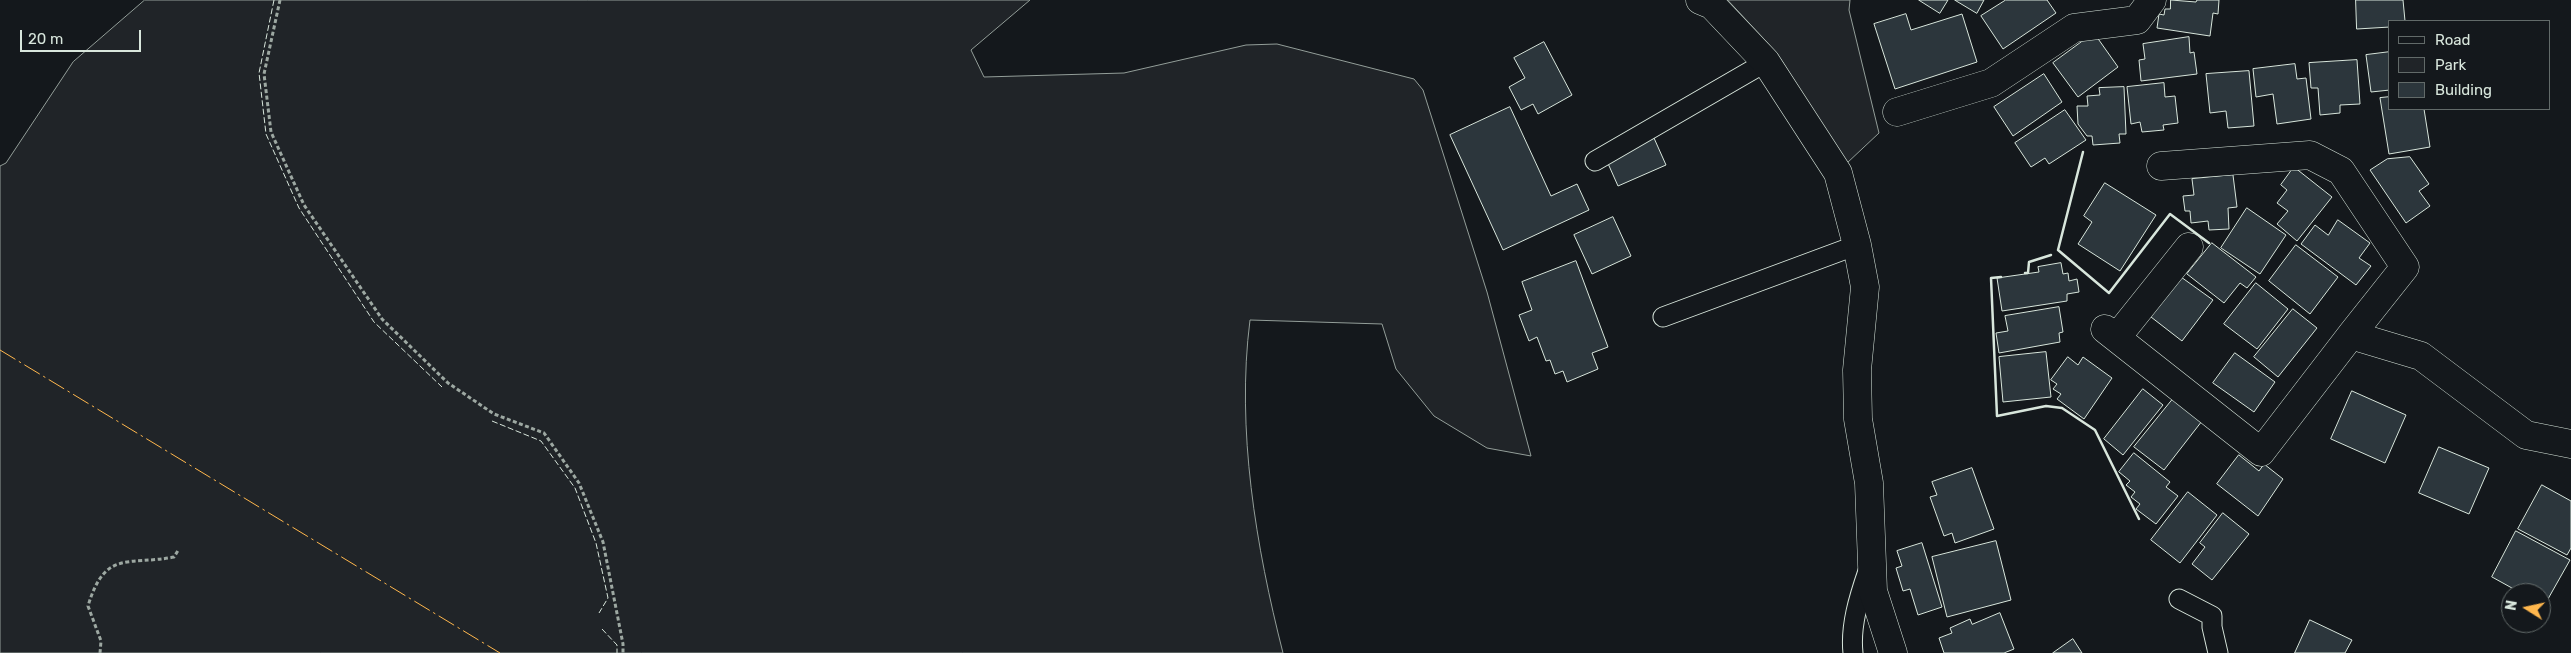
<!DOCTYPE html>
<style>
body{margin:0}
#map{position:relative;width:2571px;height:653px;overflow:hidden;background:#14181c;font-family:Rubik,sans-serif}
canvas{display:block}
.legend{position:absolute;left:2388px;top:20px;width:162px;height:90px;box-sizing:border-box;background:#14181c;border:1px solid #626a69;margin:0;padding:6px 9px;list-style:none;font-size:15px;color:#d8e6dc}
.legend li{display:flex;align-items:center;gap:10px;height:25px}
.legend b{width:25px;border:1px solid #626a69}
.north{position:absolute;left:2501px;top:583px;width:50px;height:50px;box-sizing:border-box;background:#14181c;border:1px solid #626a69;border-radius:50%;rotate:280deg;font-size:14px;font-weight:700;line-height:20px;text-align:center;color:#d8e6dc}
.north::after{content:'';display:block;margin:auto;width:18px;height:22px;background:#ffb74d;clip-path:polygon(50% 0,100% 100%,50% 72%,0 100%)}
.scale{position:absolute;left:20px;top:30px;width:121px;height:22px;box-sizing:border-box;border:2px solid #d8e6dc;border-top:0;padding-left:6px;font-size:15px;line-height:18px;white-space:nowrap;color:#d8e6dc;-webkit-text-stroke:4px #14181c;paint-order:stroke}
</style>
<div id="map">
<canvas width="2571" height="653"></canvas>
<ul class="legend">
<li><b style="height:6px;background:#14181c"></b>Road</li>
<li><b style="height:14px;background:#202428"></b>Park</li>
<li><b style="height:14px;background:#2c363c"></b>Building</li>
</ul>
<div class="north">N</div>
<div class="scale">20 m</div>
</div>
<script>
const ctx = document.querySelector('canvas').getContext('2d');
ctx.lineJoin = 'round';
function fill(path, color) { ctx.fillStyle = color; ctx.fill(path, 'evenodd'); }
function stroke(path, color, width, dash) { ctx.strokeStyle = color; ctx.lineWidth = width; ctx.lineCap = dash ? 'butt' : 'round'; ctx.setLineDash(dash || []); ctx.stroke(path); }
const green = new Path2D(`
 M145,0H1030L971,50L984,77L1124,73L1246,45L1277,44L1414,79L1423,90L1487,292L1531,456L1487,448L1434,416L1396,369L1382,324L1250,320C1236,429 1256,547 1283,653H0V166L6,163L73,62Z
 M1728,0H1850L1849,10L1879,133L1847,163L1776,52Z`);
fill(green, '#202428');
stroke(green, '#939e99', 1);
const building = new Path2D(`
 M1919,0H1948L1940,13Z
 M1955,0H1984L1977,13Z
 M2006,0H2047L2056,13L2003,49L1981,16Z
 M2171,0L2196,2L2197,0H2219L2218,14L2213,13L2210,36L2157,28L2159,14L2164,15L2165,9H2170Z
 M2356,0H2403L2405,21H2390V27L2357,29Z
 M1906,14L1911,30L1962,14L1977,62L1895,89L1874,24Z
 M2094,33L2118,67L2078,97L2053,63Z
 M2189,37L2190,53L2194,52L2197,74L2141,81L2139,60L2145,59L2143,44Z
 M1544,42L1572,95L1538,114L1533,104L1521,110L1509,87L1525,78L1514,58Z
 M2390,52V90L2371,92L2366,55Z
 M2357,60L2360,104L2340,105V113L2320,115L2318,88H2311L2309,63Z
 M2295,64L2297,79L2306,78L2311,119L2277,124L2273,94L2256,97L2253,69Z
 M2249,71L2254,126L2228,128L2226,111L2210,113L2206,74Z
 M2044,74L2062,102L2013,136L1994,107Z
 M2164,83L2165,97L2175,96L2178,123L2163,125L2164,130L2142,132L2140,122L2131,124L2127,87Z
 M2124,87L2126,134H2119L2120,143L2093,145L2092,136H2087L2078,124L2077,106H2088L2087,96L2100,95L2099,88Z
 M2390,97V109H2424L2430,147L2389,154L2380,98Z
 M1510,107L1551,196L1577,184L1589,210L1503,250L1450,135Z
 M2065,110L2086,140L2049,164L2045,158L2031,167L2015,143Z
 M1654,138L1666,165L1618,186L1606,159Z
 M2410,157L2429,184L2419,191L2430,206L2406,223L2370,170L2387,159Z
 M2294,167L2332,197L2297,241L2277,224L2288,211L2277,203L2287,190L2281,185Z
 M2233,175L2237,207L2228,208L2229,229L2209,230L2208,221L2191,223L2190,211H2185L2183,196L2194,195L2192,179Z
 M2105,183L2156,215L2120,271L2078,244L2092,222L2084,216Z
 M2247,208L2286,235L2260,274L2221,248Z
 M1613,217L1631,256L1592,274L1574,235Z
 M2338,220L2370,243L2359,258L2371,266L2356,285L2301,244L2315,225L2328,235Z
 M2212,243L2256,277L2247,288L2240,283L2224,303L2187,274Z
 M2296,245L2338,277L2310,314L2269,281Z
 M1576,261L1608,347L1592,353L1598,369L1567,382L1563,371L1555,374L1550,360L1546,361L1537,337L1529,341L1519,315L1532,310L1522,282Z
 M2061,263L2063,274L2068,273L2069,281L2077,279L2079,292L2067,294V301L2002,311L1997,278L2039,272L2038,267Z
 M2181,277L2213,300L2182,341L2151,317Z
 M2256,283L2288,309L2257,349L2224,324Z
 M2059,307L2063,332L2059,333L2060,342L1999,353L1996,333L2008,331L2005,316Z
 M2293,309L2317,328L2278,377L2254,357Z
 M2046,352L2051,397L2003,402L1999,357Z
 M2235,353L2275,382L2254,412L2213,383Z
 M2068,357L2078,365L2083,357L2112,378L2084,419L2057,399L2061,394L2053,389L2057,384L2051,380Z
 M2143,389L2163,405L2123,455L2104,439Z
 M2352,391L2406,415L2385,463L2331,439Z
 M2173,399L2202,421L2164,470L2134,447Z
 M2439,447L2489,468L2469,514L2419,493Z
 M2134,453L2170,482L2166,487L2178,496L2156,524L2136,509L2140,504L2131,497L2135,492L2126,485L2130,481L2119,472Z
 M2239,455L2259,471L2264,464L2283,479L2258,516L2217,484Z
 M1972,468L1994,529L1955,543L1952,533L1944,536L1930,497L1937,495L1932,482Z
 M2542,485L2571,501V548L2567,555L2518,529Z
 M2188,492L2217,515L2180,563L2151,540Z
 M2223,513L2249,534L2212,580L2192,564L2205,547L2200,543Z
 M2516,531L2570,560L2544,606L2541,604V593H2521L2492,577Z
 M1996,541L2011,600L1947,617L1932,557Z
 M1922,543L1942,607L1918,615L1910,589L1903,591L1896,568L1902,566L1897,551Z
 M2000,613L2014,649L2004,653H1944L1939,638L1952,633L1950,628L1970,619L1972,624Z
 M2310,620L2352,640L2345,653H2295Z
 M2073,639L2082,653H2053Z`);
fill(building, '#2c363c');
stroke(building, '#d8e6dc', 1);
const lane = new Path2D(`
 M1595,161L1766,62
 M1663,317L1857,245
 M2179,599L2212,616V627L2218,653
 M1853,653C1850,626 1859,597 1868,571`);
const street = new Path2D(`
 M1700,0L1712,5L1766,62L1838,173L1857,245L1865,287L1857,370L1858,419L1869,483L1873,591L1893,653
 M1897,112L1991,83L2074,28L2137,20L2152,0
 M2161,166L2310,155L2341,171L2405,267L2351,335
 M2105,329L2261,452L2351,335L2421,356L2526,435L2571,444
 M2117,337L2189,247`);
stroke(lane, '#d8e6dc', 21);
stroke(street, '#d8e6dc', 29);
stroke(new Path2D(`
 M280,0L264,74L271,132L304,205L382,319L448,383L494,414L544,433L579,483L603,542L623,644V653
 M100,653L101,641L88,606C105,549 128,566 174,557L179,549`), '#9da8a2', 3, [4, 2.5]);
stroke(lane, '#14181c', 19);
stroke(street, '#14181c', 28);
stroke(new Path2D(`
 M274,0L259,73L266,134L299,208L374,322L442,387
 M492,421L541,441L575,488L596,543L608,598L599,613
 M602,629L617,645V653`), '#d8e6dc', 1, [6, 2.5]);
stroke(new Path2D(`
 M2083,152L2058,250L2109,293L2170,214L2209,243
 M2025,273H2028L2029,262L2051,255
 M2001,277L1991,278L1997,416L2046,406L2062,408L2095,430L2139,519`), '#d8e6dc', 2.5);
stroke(new Path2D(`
 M0,350L500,653`), '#ffb74d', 1, [18, 4, 2.5, 4]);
</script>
